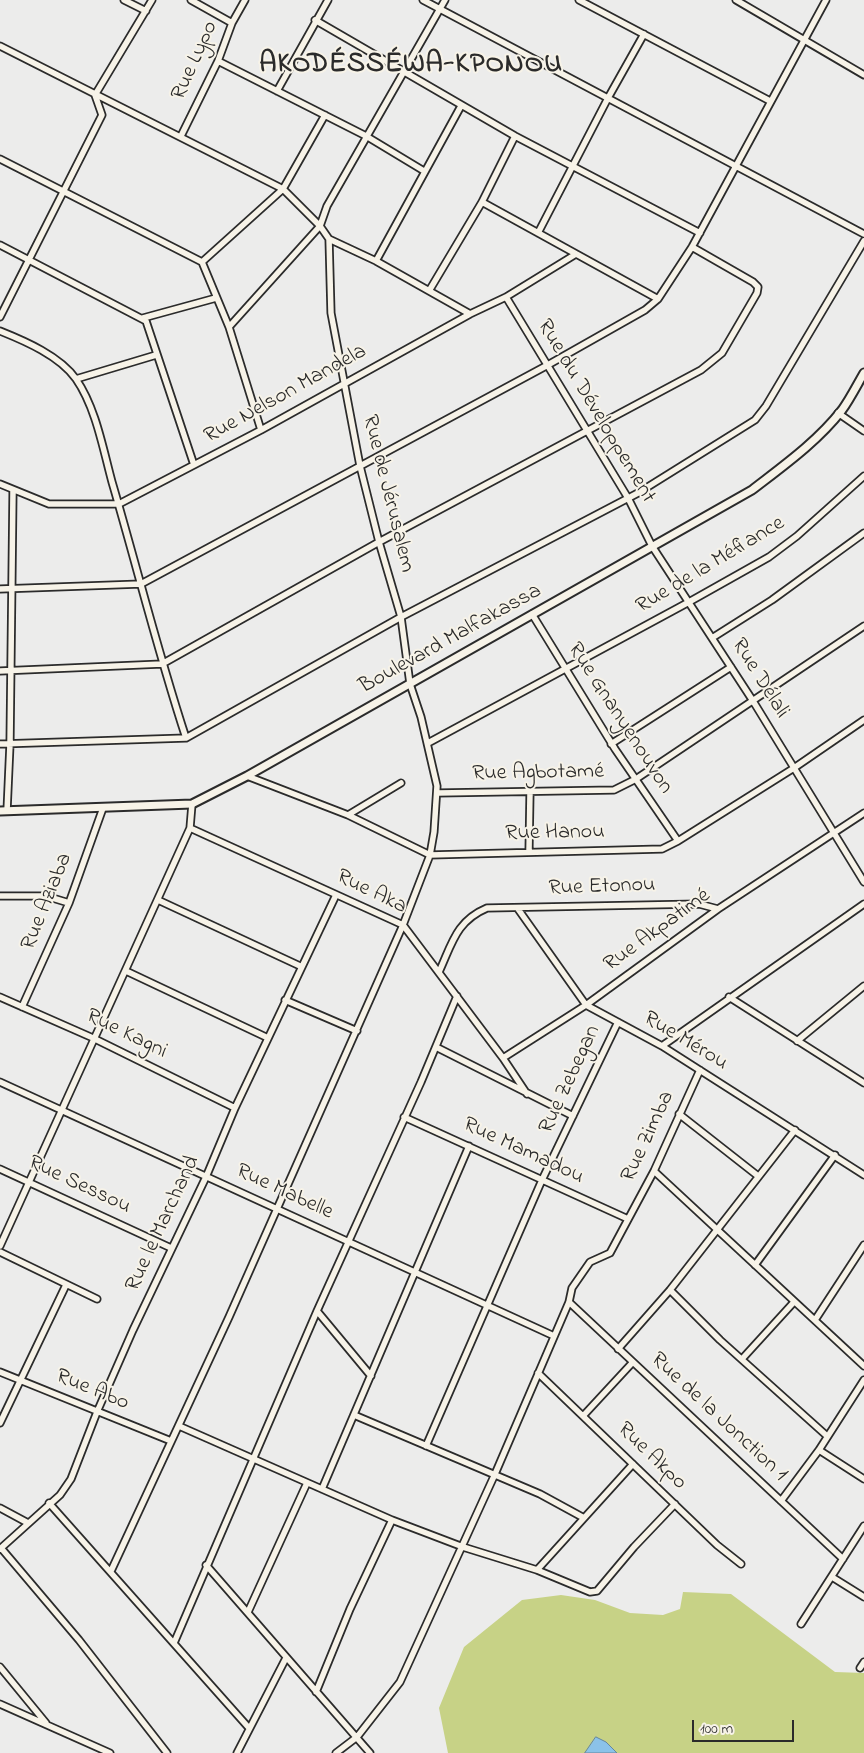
<!DOCTYPE html>
<meta charset="utf-8">
<style>
body{margin:0}
#map{position:relative;width:864px;height:1753px;overflow:hidden;background:#ececeb;font-family:"Indie Flower",sans-serif}
canvas{display:block}
.scale{position:absolute;left:692px;top:1720px;width:102px;height:22px;box-sizing:border-box;border:2px solid #2b2b2b;border-top:0;padding-left:6px;font-size:15px;line-height:18px;white-space:nowrap;color:#2b2b2b;-webkit-text-stroke:4px #f7f3e8;paint-order:stroke}
</style>
<div id="map">
<canvas width="864" height="1753"></canvas>
<div class="scale">100 m</div>
</div>
<script>
const ctx = document.querySelector('canvas').getContext('2d');
ctx.lineJoin = 'round';
function fill(path, color) { ctx.fillStyle = color; ctx.fill(path, 'evenodd'); }
function stroke(path, color, width, dash) { ctx.strokeStyle = color; ctx.lineWidth = width; ctx.lineCap = dash ? 'butt' : 'round'; ctx.setLineDash(dash || []); ctx.stroke(path); }
function write(font, color, halo, rows, align = 'center') {
  ctx.font = font + ' "Indie Flower",sans-serif'; ctx.lineWidth = 4; ctx.setLineDash([]); ctx.textBaseline = 'middle'; ctx.strokeStyle = halo; ctx.fillStyle = color; for (const [text, x, y, turn = 0] of rows) {
    ctx.save(); ctx.translate(x, y); ctx.rotate((+turn || 0) * Math.PI / 180); ctx.textAlign = isNaN(turn) ? turn : align; if (halo) ctx.strokeText(text, 0, 0); ctx.fillText(text, 0, 0); ctx.restore();
  }
}
fill(new Path2D(`
 M683,1592L731,1594L835,1672L864,1673V1753H448L439,1708L464,1647L522,1600L561,1595L595,1600L630,1613L663,1615L680,1609Z`), '#c7d286');
const water = new Path2D(`
 M596,1737L606,1742L617,1753H585Z`);
fill(water, '#8bc2e9');
stroke(water, '#65869d', 1);
const minor = new Path2D(`
 M124,0L146,11
 M191,0L232,23
 M423,0L864,234
 M579,0L770,101
 M736,0L864,75
 M315,20L515,136L700,233
 M0,46L283,189L320,226L329,239L376,261L470,314
 M218,61L366,136L424,171
 M277,91L328,0
 M181,136L218,61L232,23L245,0
 M0,159L202,262L229,327L261,430
 M482,202L658,299
 M538,233L608,98L644,34
 M0,245L146,321L194,465
 M376,261L461,106
 M202,262L283,189L325,115
 M429,291L482,202L515,136
 M506,297L628,498L652,546L753,701L864,882
 M0,317L102,115L95,95L152,0
 M143,318L216,298
 M229,327L320,226L327,206L445,0
 M0,331C25,341 60,356 76,379C96,408 103,449 112,482C137,567 158,653 186,738
 M76,379L156,355
 M838,413L864,431
 M0,484L49,504H119L261,430L470,314L506,297L576,254
 M0,589L141,584L546,366L645,310L658,299L692,247L826,0
 M532,614L615,749L678,841
 M712,638L772,600L864,533
 M0,671L162,664L379,542L701,370L722,353L757,293L758,287L753,282L692,247
 M428,743L689,602L769,557L797,536L864,476
 M0,744L186,738L401,617L638,493L755,420L766,406L864,241
 M611,744L731,667
 M247,776L348,815L430,855L662,849L678,841L794,768L864,720
 M438,793L614,790L636,779L864,626
 M7,811L10,744L13,491
 M348,815L401,783
 M190,828L403,925L503,1058L527,1094
 M529,851L530,792
 M0,896H46L69,903
 M158,900L300,966
 M518,909L586,1005L662,1046L864,1175
 M126,971L268,1038
 M439,972C452,944 456,921 487,908L699,904L718,909
 M0,997L93,1038L235,1108
 M729,997L864,1083
 M285,1000L357,1031
 M22,1007L69,903L103,808
 M797,1041L864,986
 M662,1046L864,904
 M436,1047L573,1116
 M503,1058L586,1005L718,909L864,813
 M0,1082L554,1336
 M679,1114L758,1176
 M404,1117L628,1219
 M0,1169L171,1248
 M654,1171L864,1366
 M0,1246L190,828L192,804
 M0,1252L97,1299
 M755,1265L835,1155
 M670,1290L720,1340L827,1436
 M569,1302L843,1559
 M317,1311L371,1376
 M815,1320L864,1245
 M618,1349L670,1290L795,1130
 M742,1359L794,1302
 M0,1372L171,1441
 M538,1373L717,1545L741,1564
 M354,1415L540,1494L584,1518
 M583,1416L633,1362
 M0,1423L66,1285
 M179,1426L392,1520L463,1547L537,1570L590,1592L597,1591L634,1547L675,1504
 M426,1446L542,1180L618,1022
 M819,1450L864,1479
 M322,1489L469,1146
 M781,1501L819,1450L864,1380
 M49,1503L249,1728
 M0,1508L28,1523
 M1,1548L79,1640L167,1753
 M0,1549L60,1495L71,1479L97,1412L133,1330L206,1177L235,1108L336,895
 M206,1565L370,1753
 M537,1570L633,1464
 M111,1571L229,1317L403,925L430,855L434,832L437,786L421,717L410,684L401,617L379,542L360,466L331,313L329,239
 M832,1577L864,1597
 M248,1612L307,1483
 M801,1624L864,1526
 M174,1643L317,1311L421,1082L457,996
 M0,1667L46,1723
 M860,1668L864,1662
 M316,1692L350,1609L392,1520
 M0,1704L110,1753
 M237,1753L286,1658
 M336,1753L357,1737L400,1682L495,1474L569,1302L572,1288L590,1262L610,1253L654,1171L700,1070`);
const tertiary = new Path2D(`
 M0,811L192,804L247,776L752,490C783,466 817,442 842,410C850,399 857,385 864,373`);
stroke(minor, '#2b2b2b', 9);
stroke(tertiary, '#2b2b2b', 11);
stroke(minor, '#f7f3e8', 5.5);
stroke(tertiary, '#f7f3e8', 7);
write('22px', '#2b2b2b', '#f7f3e8', [
 ["Rue Lypo",196,61,-66],
 ["Rue Nelson Mandela",286,395,-29],
 ["Rue du Développement",595,412,59],
 ["Rue de Jérusalem",387,494,76],
 ["Rue de la Méfiance",711,566,-31],
 ["Boulevard Malfakassa",451,640,-29],
 ["Rue Délali",759,679,58],
 ["Rue Gnanyenouvon",619,719,57],
 ["Rue Agbotamé",538,774,-1],
 ["Rue Hanou",555,834,-1],
 ["Rue Etonou",602,888,-2],
 ["Rue Aka",371,893,26],
 ["Rue Aziaba",48,902,-68],
 ["Rue Akpatimé",658,931,-36],
 ["Rue Kagni",126,1035,26],
 ["Rue Mérou",685,1042,31],
 ["Rue Zebegan",571,1080,-65],
 ["Rue Zimba",649,1137,-65],
 ["Rue Mamadou",523,1152,25],
 ["Rue Sessou",79,1186,25],
 ["Rue Mabelle",284,1193,25],
 ["Rue le Marchand",164,1224,-65],
 ["Rue Abo",92,1391,22],
 ["Rue de la Jonction 1",718,1418,43],
 ["Rue Akpo",651,1457,44]
]);
ctx.letterSpacing = '1px';
write('bold 28px', '#2b2b2b', '#f7f3e8', [
 ["AKODÉSSÉWA-KPONOU",411,66]
]);
ctx.letterSpacing = '0px';
</script>
